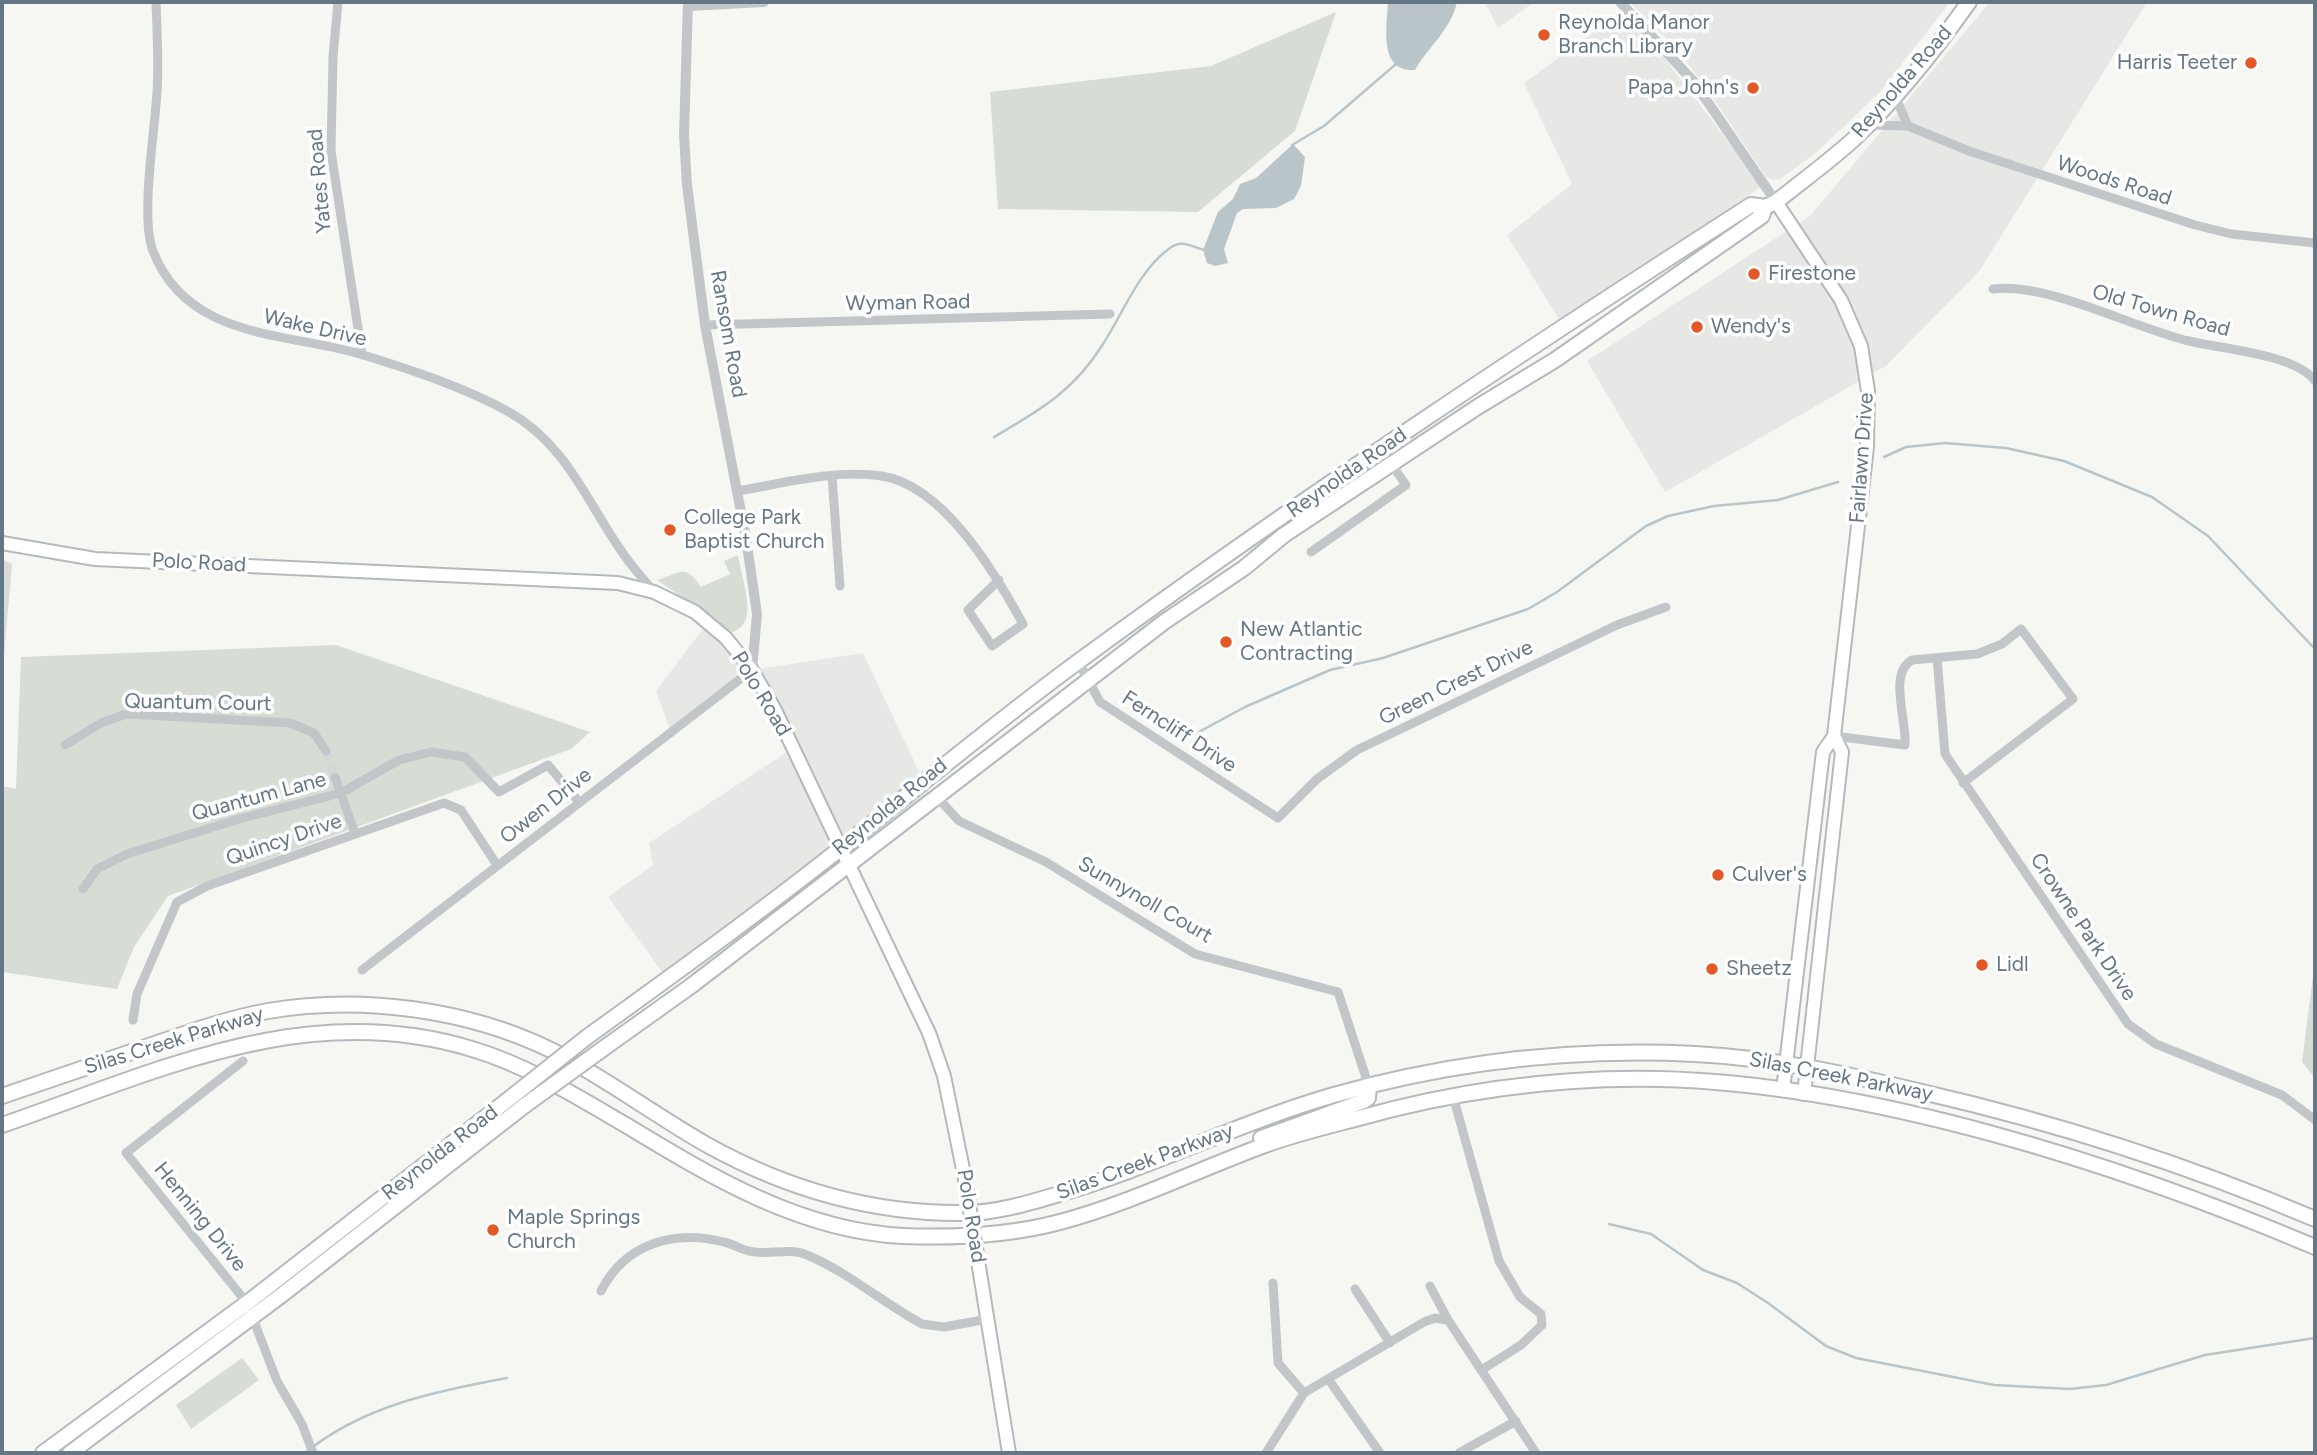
<!DOCTYPE html>
<style>
body{margin:0}
#map{position:relative;width:2317px;height:1455px;overflow:hidden;background:#f6f7f3;font-family:Figtree,sans-serif}
canvas{display:block}
.frame{position:absolute;inset:0;border:4px solid #657684;pointer-events:none}
</style>
<div id="map">
<canvas width="2317" height="1455"></canvas>
<div class="frame"></div>
</div>
<script>
const ctx = document.querySelector('canvas').getContext('2d');
ctx.lineJoin = 'round';
function fill(path, color) { ctx.fillStyle = color; ctx.fill(path, 'evenodd'); }
function stroke(path, color, width, dash) { ctx.strokeStyle = color; ctx.lineWidth = width; ctx.lineCap = dash ? 'butt' : 'round'; ctx.setLineDash(dash || []); ctx.stroke(path); }
function write(font, color, halo, rows, align = 'center') {
  ctx.font = font + ' Figtree,sans-serif'; ctx.lineWidth = 7; ctx.setLineDash([]); ctx.textBaseline = 'middle'; ctx.strokeStyle = halo; ctx.fillStyle = color; for (const [text, x, y, turn = 0] of rows) {
    ctx.save(); ctx.translate(x, y); ctx.rotate((+turn || 0) * Math.PI / 180); ctx.textAlign = isNaN(turn) ? turn : align; if (halo) ctx.strokeText(text, 0, 0); ctx.fillText(text, 0, 0); ctx.restore();
  }
}
fill(new Path2D(`
 M1485,2H1534L1498,28Z
 M1630,2H1950L1881,91L1819,150L1781,179L1773,180L1766,177L1709,92L1678,51Z
 M1990,2H2147L1980,270L1886,366L1665,492L1587,361L1810,216Z
 M1626,8L1762,186L1562,324L1507,235L1572,184L1524,83Z
 M708,622L752,670L863,653L929,793L906,815L841,848L667,979L608,897L653,865L649,843L793,748L752,670L671,732L656,691Z`), '#e7e8e6');
fill(new Path2D(`
 M1336,12L1295,131L1198,212L998,209L990,92L1211,66Z
 M738,555C741,578 761,624 732,632L657,580C681,573 685,563 701,587L730,574L724,561Z
 M2,559L12,564L2,678Z
 M336,645L590,732L571,749L168,896L134,947L117,989L2,972V786L16,789L21,657Z
 M2313,976L2315,978V1078L2302,1062Z
 M242,1358L259,1380L191,1429L176,1405Z`), '#d7ddd4');
fill(new Path2D(`
 M1388,2H1457C1451,30 1428,47 1415,70C1378,72 1387,27 1388,2Z
 M1293,144L1305,157L1301,186L1294,199L1276,208L1243,209L1237,213L1224,249L1228,263L1215,266L1207,263L1203,250L1218,212L1233,199L1240,184L1256,178Z`), '#b9c5c9');
stroke(new Path2D(`
 M1292,145L1324,126L1396,64
 M994,437C1040,410 1074,391 1103,344C1124,312 1138,271 1170,248C1183,238 1193,248 1205,250
 M1884,457L1906,447L1945,443L2006,448L2064,461L2152,497L2208,536L2315,649
 M1182,741L1245,707L1330,670L1383,658L1528,609L1557,592L1646,526L1668,516L1714,506L1778,500L1838,482
 M1609,1224L1651,1234L1703,1270L1737,1283L1768,1303L1826,1346L1856,1358L1994,1385L2070,1389L2106,1385L2205,1355L2315,1338
 M305,1453C362,1406 436,1391 507,1378`), '#b9c5c9', 2.5);
stroke(new Path2D(`
 M326,751L335,777`), '#d2d7d7', 9, [9, 4.5]);
const secondary = new Path2D(`
 M1776,202L1841,300L1861,346L1868,391L1867,447L1834,736L1823,752L1783,1090
 M2,543L95,559L618,583L654,592L695,612L726,638L752,670L775,710L929,1033L944,1076L965,1179
 M1804,1094L1842,752L1834,736
 M979,1267L1009,1453`);
const primary = new Path2D(`
 M587,1037C673,975 759,913 841,848C921,785 997,721 1079,661C1297,501 1524,351 1751,205L1765,207L1776,202C1802,181 1830,161 1855,138C1898,97 1935,50 1969,2
 M604,1048L691,986L1164,622L1244,568L1284,535L1479,406L1555,360L1762,216L1765,207
 M2,1096C48,1080 94,1065 140,1049C182,1035 224,1019 268,1011C361,995 468,1009 553,1051C607,1079 656,1116 709,1146C789,1190 873,1214 964,1213C996,1213 1029,1203 1059,1194C1153,1167 1240,1122 1334,1095C1451,1062 1574,1048 1695,1054C1772,1058 1847,1074 1922,1092C2057,1123 2188,1165 2315,1219
 M2,1125C156,1072 305,998 472,1049C526,1065 576,1096 624,1124C710,1176 800,1231 903,1236C954,1238 1011,1235 1060,1222C1131,1203 1197,1170 1265,1145C1295,1134 1328,1126 1359,1118C1456,1091 1558,1077 1659,1079C1871,1084 2121,1165 2315,1247
 M1261,1138L1364,1101L1368,1098L1369,1087
 M43,1453L247,1303L514,1095
 M70,1453L283,1294L524,1106`);
stroke(secondary, '#b4b9be', 16);
stroke(primary, '#b5b9bd', 18);
stroke(new Path2D(`
 M156,2C157,32 159,62 157,92C155,130 140,218 153,251C187,339 284,332 360,354C409,369 464,387 509,412C569,446 588,506 627,559C635,570 645,581 654,592
 M338,2L333,57L331,151L362,355
 M1895,96L1908,126
 M1869,125L1908,126L1969,151L2195,225L2231,234L2315,243
 M1993,289C2048,282 2133,328 2189,341C2221,349 2296,354 2315,381
 M705,325L1110,314
 M832,476L840,586
 M738,491C784,483 835,469 882,476C944,486 995,573 1023,624L992,646L968,610L999,580
 M1311,552L1406,485L1392,465
 M1937,658L1945,754L2128,1024L2156,1044L2282,1095L2315,1120
 M1078,661L1100,702L1278,818L1317,779L1357,750L1617,625L1666,607
 M1834,736L1905,745C1907,720 1888,673 1912,660L1977,654L2002,644L2021,629L2073,699L1963,783
 M65,745L101,723L126,714L290,723L314,733L326,751
 M335,777L355,833
 M937,797L959,821L1046,862L1195,954L1338,992L1369,1087
 M83,889L97,869L127,854L239,819L341,793L399,760L431,752L465,757L499,792L548,765L579,802
 M362,970L752,670
 M133,1020L137,994L177,902L207,886L444,803L461,810L497,865
 M243,1061L126,1153L247,1303L277,1381L302,1424L313,1453
 M1453,1096L1499,1261L1520,1297L1541,1314L1542,1325L1521,1345L1483,1369
 M1273,1283L1278,1363L1304,1393
 M1430,1286L1448,1320L1536,1453
 M1355,1289L1390,1343
 M601,1291C625,1244 673,1229 724,1242C733,1244 740,1249 749,1251C768,1256 789,1247 807,1255C848,1272 883,1303 922,1324L944,1327L988,1319
 M1329,1380L1380,1453
 M1266,1453L1304,1393L1424,1322L1435,1318L1448,1320
 M1459,1453L1516,1421`), '#c2c6c9', 9);
stroke(new Path2D(`
 M688,2L684,135L687,185L705,325L746,538L757,614L752,670
 M1620,2L1694,82L1776,202
 M688,6L764,2`), '#c2c6c9', 10);
stroke(secondary, '#fff', 12);
stroke(primary, '#fff', 14);
const secondaryBridge = new Path2D(`
 M965,1179L979,1267`);
const primaryBridge = new Path2D(`
 M514,1095L587,1037
 M524,1106L604,1048`);
stroke(secondaryBridge, '#b4b9be', 16, []);
stroke(primaryBridge, '#b5b9bd', 18, []);
stroke(secondaryBridge, '#fff', 12);
stroke(primaryBridge, '#fff', 14);
for (const [x, y, r, color] of [
 [1544,35,7,"#e45826"],
 [2251,63,7,"#e45826"],
 [1753,88,7,"#e45826"],
 [1754,274,7,"#e45826"],
 [1697,327,7,"#e45826"],
 [670,530,7,"#e45826"],
 [1226,642,7,"#e45826"],
 [1718,875,7,"#e45826"],
 [1982,965,7,"#e45826"],
 [1712,969,7,"#e45826"],
 [493,1230,7,"#e45826"]
]) { const dot = new Path2D(); dot.arc(x, y, r, 0, 2 * Math.PI); ctx.fillStyle = color; ctx.fill(dot); stroke(dot, '#fff', 2.5); }
write('21px', '#657684', '#fff', [
 ["Reynolda Manor",1558,23],
 ["Branch Library",1558,47],
 ["Harris Teeter",2237,63,"right"],
 ["Papa John's",1739,88,"right"],
 ["Firestone",1768,274],
 ["Wendy's",1711,327],
 ["College Park",684,518],
 ["Baptist Church",684,542],
 ["New Atlantic",1240,630],
 ["Contracting",1240,654],
 ["Culver's",1732,875],
 ["Lidl",1996,965],
 ["Sheetz",1726,969],
 ["Maple Springs",507,1218],
 ["Church",507,1242]
], 'left');
write('21px', '#657684', '#fff', [
 ["Reynolda Road",1902,82,-49],
 ["Yates Road",320,181,-95],
 ["Woods Road",2114,181,18],
 ["Wyman Road",908,303,-1],
 ["Old Town Road",2161,311,16],
 ["Wake Drive",315,328,13],
 ["Ransom Road",728,334,80],
 ["Fairlawn Drive",1862,458,-86],
 ["Reynolda Road",1347,473,-35],
 ["Polo Road",199,563,3],
 ["Green Crest Drive",1456,683,-26],
 ["Polo Road",761,694,59],
 ["Quantum Court",198,703,1],
 ["Ferncliff Drive",1179,732,33],
 ["Quantum Lane",259,797,-15],
 ["Owen Drive",546,806,-38],
 ["Reynolda Road",890,807,-39],
 ["Quincy Drive",284,840,-19],
 ["Sunnynoll Court",1145,900,30],
 ["Crowne Park Drive",2083,927,56],
 ["Silas Creek Parkway",174,1041,-17],
 ["Silas Creek Parkway",1841,1077,11],
 ["Reynolda Road",440,1153,-38],
 ["Silas Creek Parkway",1145,1162,-20],
 ["Polo Road",971,1216,81],
 ["Henning Drive",200,1217,51]
]);
</script>
